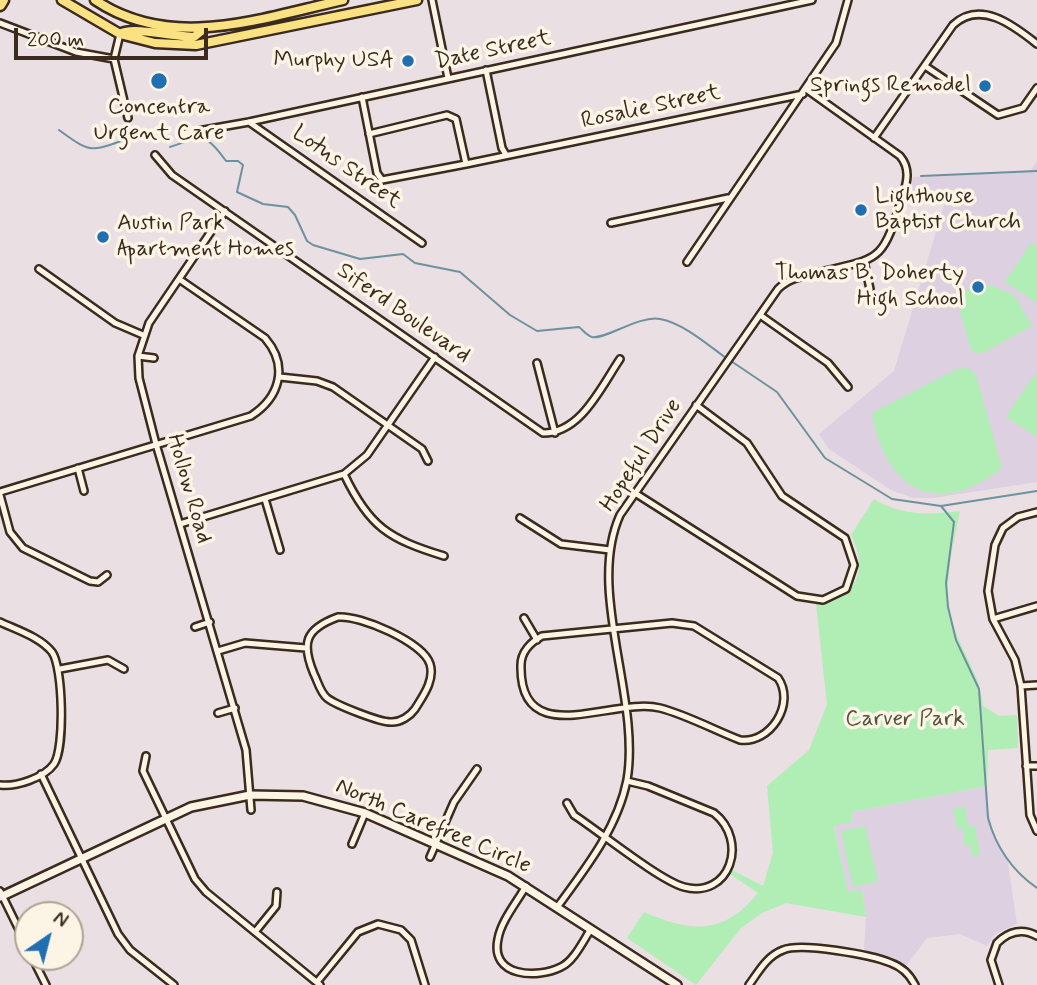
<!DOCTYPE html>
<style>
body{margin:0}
#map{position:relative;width:1037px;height:985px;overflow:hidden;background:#eadfe2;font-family:Mynerve,sans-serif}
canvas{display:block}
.north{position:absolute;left:14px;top:901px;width:70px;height:70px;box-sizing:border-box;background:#fcf5e5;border:2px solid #afa495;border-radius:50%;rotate:35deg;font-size:19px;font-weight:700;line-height:28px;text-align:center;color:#3b2a1e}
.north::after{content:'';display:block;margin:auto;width:24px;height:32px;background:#1f6fb2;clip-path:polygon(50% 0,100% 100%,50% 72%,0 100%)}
.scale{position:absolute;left:14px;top:28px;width:194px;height:32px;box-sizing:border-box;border:4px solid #3b2a1e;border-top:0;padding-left:9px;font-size:21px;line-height:24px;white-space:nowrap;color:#3b2a1e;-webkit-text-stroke:5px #fcf5e5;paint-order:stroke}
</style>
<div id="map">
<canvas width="1037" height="985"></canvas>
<div class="north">N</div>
<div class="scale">200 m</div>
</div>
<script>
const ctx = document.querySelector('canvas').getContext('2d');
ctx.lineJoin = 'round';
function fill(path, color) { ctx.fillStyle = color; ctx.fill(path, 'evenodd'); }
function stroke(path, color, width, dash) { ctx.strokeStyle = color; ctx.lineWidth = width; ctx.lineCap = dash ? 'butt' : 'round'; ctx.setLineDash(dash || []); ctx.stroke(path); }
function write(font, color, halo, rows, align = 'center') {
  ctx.font = font + ' Mynerve,sans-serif'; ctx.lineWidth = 7; ctx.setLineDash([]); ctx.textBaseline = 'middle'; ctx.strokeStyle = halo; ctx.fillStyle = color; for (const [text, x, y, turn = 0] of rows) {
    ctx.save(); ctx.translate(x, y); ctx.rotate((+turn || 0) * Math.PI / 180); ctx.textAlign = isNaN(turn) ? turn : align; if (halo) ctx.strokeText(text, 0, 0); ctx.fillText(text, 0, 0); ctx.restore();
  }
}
fill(new Path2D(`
 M1037,161V482L933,498H913L891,490L829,449L819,434L894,371L945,202L911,191L913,177L1031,170Z
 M987,786L989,814L995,837L1007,857L1017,924L995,934L987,946L960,934L927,938L906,966L889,957L864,951L866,917L862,891L848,893L834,825L853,821L852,812Z`), '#ddd0e0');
fill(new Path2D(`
 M1031,243L1037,247V303L1005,282Z
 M990,285L1014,295L1032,326L981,354L971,350L955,293Z
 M968,368L976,375L1002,468C936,520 885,489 872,413L957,369Z
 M1037,371V437L1006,417Z
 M874,499C902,516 928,515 960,511C953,547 941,589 953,625C963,655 980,674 983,706L999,716L1017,715L1018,748L988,750L987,786L852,812L853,821L834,826L848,892L862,890L866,917L786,903L762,913L741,928L696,985L627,938L644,912C691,933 724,935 758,893L730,874L732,870L763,886L773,853L767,786L809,750L827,704L816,604C855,602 870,570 851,535Z
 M965,807L968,826H975L980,856L972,857L970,845H964L963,828L957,829L953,809Z
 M865,826L878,881L853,887L841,831Z`), '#b0eeb5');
stroke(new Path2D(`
 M59,130C93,155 91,151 130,138
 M170,147C202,136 206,133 226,161H238L243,165L237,192L263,204L288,207L295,215L307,241L313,245L360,259L403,254L415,263L460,272L510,315L537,331L579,327C583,330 586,335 592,337C605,340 639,315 660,319C683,323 708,345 726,358
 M921,176L1037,171
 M731,361L777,392L825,458L892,499L941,506L1037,491
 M941,506L954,522L946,583L948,607L956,640L979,689L988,818C996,847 1011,870 1037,888`), '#6d929d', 2);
const street = new Path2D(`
 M432,0L448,78
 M0,23L76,52L114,59
 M120,34L114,59L128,118
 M925,66L998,115L1023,108L1037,88
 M486,70L502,148L506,155
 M362,97L377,173L382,180L466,164
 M249,122L422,243
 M181,134L249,122L812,0
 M369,134L447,115L456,119L466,164L803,94
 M874,138L953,25C980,0 1012,24 1037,44
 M155,155L172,175L543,433C581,433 601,387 620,359
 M225,211L149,323L138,356L139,378L156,444L246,750L251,810
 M611,223L728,198
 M864,261L870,289
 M687,262L836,43L848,0
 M39,269L115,323L143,335
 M760,315L828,363L848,387
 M138,356L154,358
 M537,363L555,433
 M280,377L317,381L333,387L422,449L428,461
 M78,468L84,491
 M344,474C369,527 389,539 444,556
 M0,492L251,416C280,397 289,366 265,338L179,279
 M635,493L797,596L823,600L846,589L854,565L845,538L782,496L747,443L696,405
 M0,495L10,532L23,548L90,581L98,582L107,575
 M265,499L280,550
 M1037,512L1018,517L1003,528L995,545L988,591L993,619L1015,660L1021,686L1030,815L1037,831
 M520,518L561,544L610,550
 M180,524L344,474L367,455L435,357
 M338,617C360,615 423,642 430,664C435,680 423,696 415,709C410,716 401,722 392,722C381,723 336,705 327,698C320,692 318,682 314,674C301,643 305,629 338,617Z
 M524,618L537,640
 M993,619L1037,606
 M0,622C17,630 40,637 52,652C63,667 65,748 54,764C44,778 16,787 0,785
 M672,623L694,626L778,678C796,704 770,744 740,740C714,730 687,715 660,708C614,696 519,753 521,665C521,652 531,642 542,636Z
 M195,627L210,622
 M218,651L245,643L306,648
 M60,669L108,660L124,669
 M1021,686L1037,685
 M218,713L235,708
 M146,756L143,771L195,879L206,892L320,985
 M1026,766H1037
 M41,774L118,934L130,950L174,985
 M567,803L574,815C600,832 659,880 684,887C730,899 749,841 714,813L648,786L627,781
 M352,844L365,813
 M430,857L454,802L477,769
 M526,886C517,902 501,921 498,939C490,977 537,979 561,967C574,961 583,941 591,929
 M0,891L28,948
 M558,906C586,868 618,827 627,780C641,698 586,591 620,515L778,289C788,279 799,277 813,274C880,257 881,266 902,198C907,183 911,169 900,156L806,89
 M255,932L276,906L277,892
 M32,957L46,985
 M317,982L358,932L378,924L401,930L411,940L425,985
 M749,985C759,971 767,956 783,950C801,942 872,955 891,963C902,967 910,975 915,985
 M999,985L991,960L997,943C1009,931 1023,928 1037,936`);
const secondary = new Path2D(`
 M0,897L191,807L250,795L303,796L365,813L508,876L677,985`);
const primary = new Path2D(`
 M62,0L120,34L155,43L196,45L417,0
 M95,0C172,52 261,18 343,0
 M120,34C131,26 177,37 194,37L204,29`);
const highway = new Path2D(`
 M0,5L3,0`);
stroke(street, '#3b2a1e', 10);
stroke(secondary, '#3b2a1e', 12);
stroke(primary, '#3b2a1e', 13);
stroke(highway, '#3b2a1e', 15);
stroke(street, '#fcf5e5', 5);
stroke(secondary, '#fcf5e5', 7);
stroke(primary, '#fae181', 8);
stroke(highway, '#fae181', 10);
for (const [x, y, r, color] of [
 [408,61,7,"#1f6fb2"],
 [159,81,9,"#1f6fb2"],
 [985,86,7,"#1f6fb2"],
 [861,210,7,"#1f6fb2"],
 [103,237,7,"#1f6fb2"],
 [978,287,7,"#1f6fb2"]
]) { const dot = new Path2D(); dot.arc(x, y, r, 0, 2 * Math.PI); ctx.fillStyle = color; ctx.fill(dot); stroke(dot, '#fcf5e5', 2.5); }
write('23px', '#3b2a1e', '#fcf5e5', [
 ["Date Street",493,51,-12],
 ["Rosalie Street",651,108,-12],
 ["Lotus Street",346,168,35],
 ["Siferd Boulevard",403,314,35],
 ["Hopeful Drive",642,456,-57],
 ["Hollow Road",188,489,74],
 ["North Carefree Circle",433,827,23]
]);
write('23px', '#3b2a1e', '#fcf5e5', [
 ["Murphy USA",394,61],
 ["Springs Remodel",971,86],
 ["Concentra",159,108,"center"],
 ["Urgent Care",159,134,"center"],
 ["Lighthouse",875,197,"left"],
 ["Baptist Church",875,223,"left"],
 ["Austin Park",117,224,"left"],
 ["Apartment Homes",117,250,"left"],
 ["Thomas B. Doherty",964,274],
 ["High School",964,300]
], 'right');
write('23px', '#52513c', '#fcf5e5', [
 ["Carver Park",905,720]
]);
</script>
